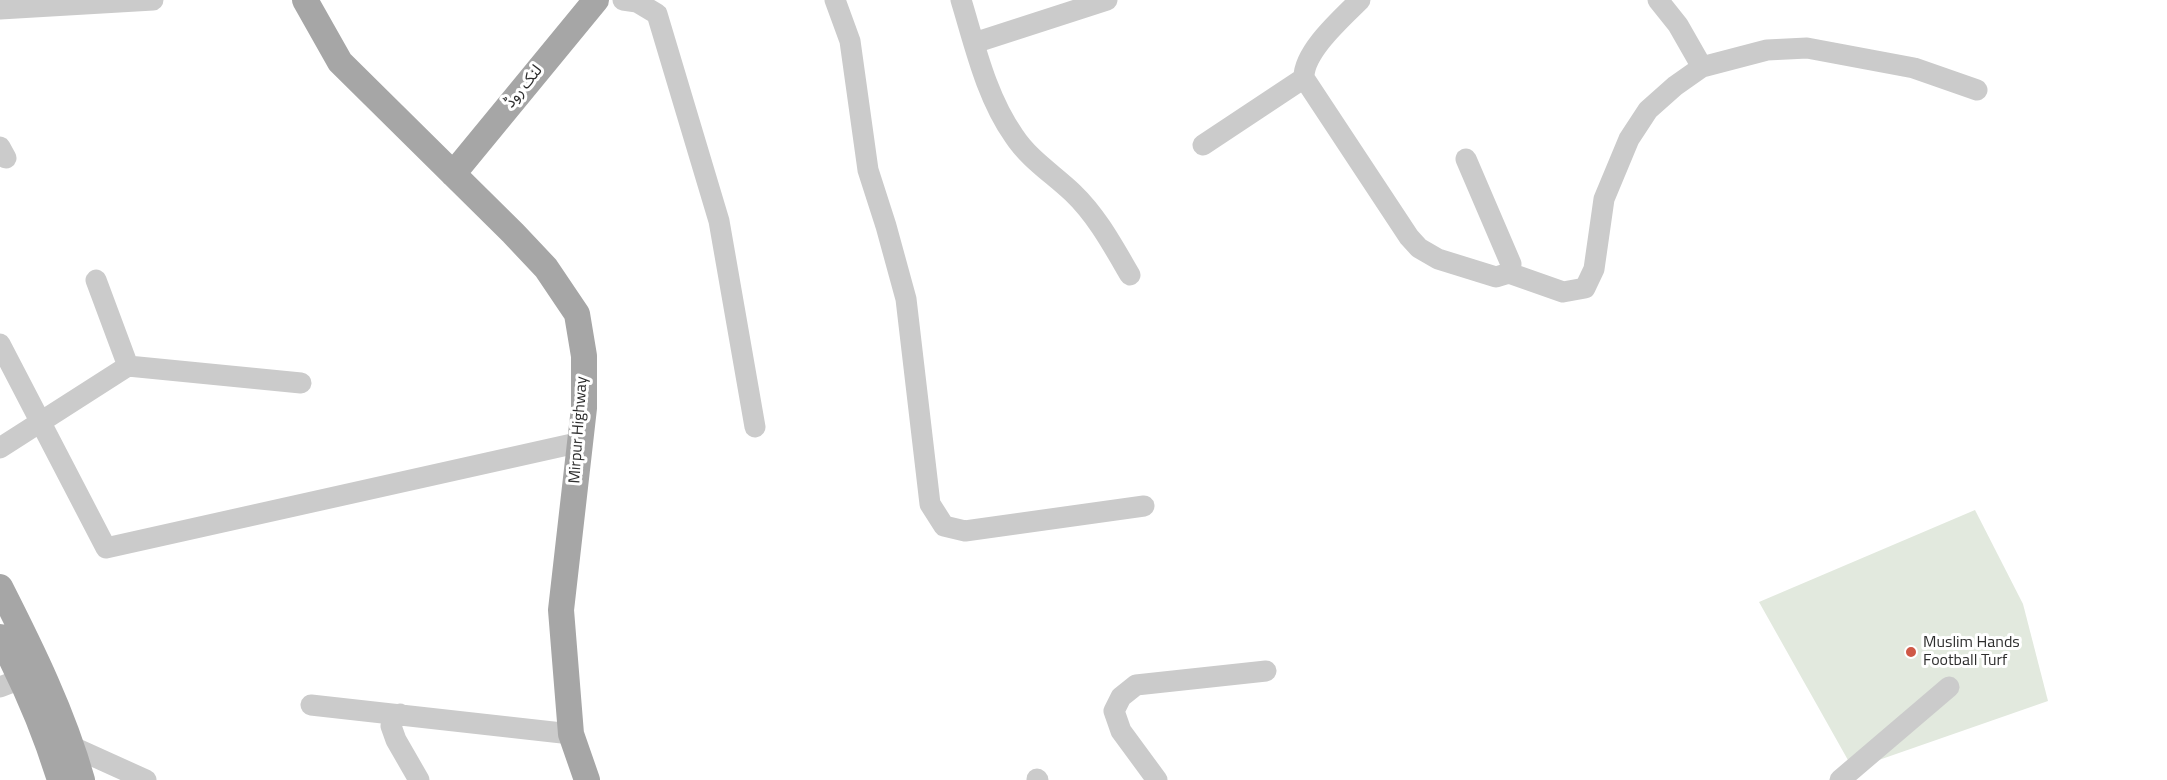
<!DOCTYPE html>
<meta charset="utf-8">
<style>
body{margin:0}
canvas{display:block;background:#fff}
</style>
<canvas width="2167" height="780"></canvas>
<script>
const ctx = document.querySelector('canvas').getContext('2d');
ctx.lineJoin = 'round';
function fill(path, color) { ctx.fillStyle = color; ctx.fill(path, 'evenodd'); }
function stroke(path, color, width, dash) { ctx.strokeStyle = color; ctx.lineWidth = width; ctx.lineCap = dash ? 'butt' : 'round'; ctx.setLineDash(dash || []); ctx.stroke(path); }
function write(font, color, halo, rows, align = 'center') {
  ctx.font = font + ' "Titillium Web","Noto Sans Arabic",sans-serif'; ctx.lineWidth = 6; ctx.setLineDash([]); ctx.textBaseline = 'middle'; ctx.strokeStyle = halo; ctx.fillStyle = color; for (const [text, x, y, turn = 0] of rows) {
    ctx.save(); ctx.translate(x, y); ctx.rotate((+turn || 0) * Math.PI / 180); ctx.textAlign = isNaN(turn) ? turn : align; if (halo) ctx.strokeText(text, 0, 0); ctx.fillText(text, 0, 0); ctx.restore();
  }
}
fill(new Path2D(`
 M1975,510L2023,604L2048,701L1853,769L1759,602Z`), '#e2e9de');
stroke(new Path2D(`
 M623,0L637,2L657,14L719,221L755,427
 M835,0L850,41L868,170L886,226L906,299L930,504L944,526L965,531L1144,506
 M961,0C975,46 986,96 1014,136C1029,159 1053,174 1073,193C1097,216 1113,246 1130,275
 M1360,0C1342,18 1303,52 1304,78L1409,237L1419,248L1438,259L1496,277L1509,273L1563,292L1585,288L1594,269L1604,199L1629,139L1648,110L1675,86L1702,67L1767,50L1807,48L1914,68L1977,90
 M1658,0L1678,25L1702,67
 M0,9L153,0
 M974,43L1107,0
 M1203,145L1304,78
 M0,147L6,158
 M1466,159L1511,264L1509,273
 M96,280L128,366L301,383
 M0,344L106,548L581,442
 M0,448L128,366
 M0,687L21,679
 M311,705L571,734
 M400,714L395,717L391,726L396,740L419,780
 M73,747L146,780
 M1037,779L1038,780
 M1157,780L1121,731L1114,711L1121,697L1136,685L1266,671
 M1840,780L1949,687`), '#cbcbcb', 21);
stroke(new Path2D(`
 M305,0L340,62L513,233L546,268L577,314L584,356V408L561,610L571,734L587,780
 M453,174L596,0
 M0,587C32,650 63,713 82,780
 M0,637C24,682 45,731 60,780`), '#a6a6a6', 26);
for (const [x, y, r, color] of [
 [1911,652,6,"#cf5846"]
]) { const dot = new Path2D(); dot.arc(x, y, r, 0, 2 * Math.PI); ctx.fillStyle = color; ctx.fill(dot); stroke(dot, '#fff', 2); }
write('16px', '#2e2e2e', '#fff', [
 ["لنک روڈ",524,87,-51],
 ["Mirpur Highway",579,430,-86]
]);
write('16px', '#2e2e2e', '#fff', [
 ["Muslim Hands",1923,643],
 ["Football Turf",1923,661]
], 'left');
</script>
